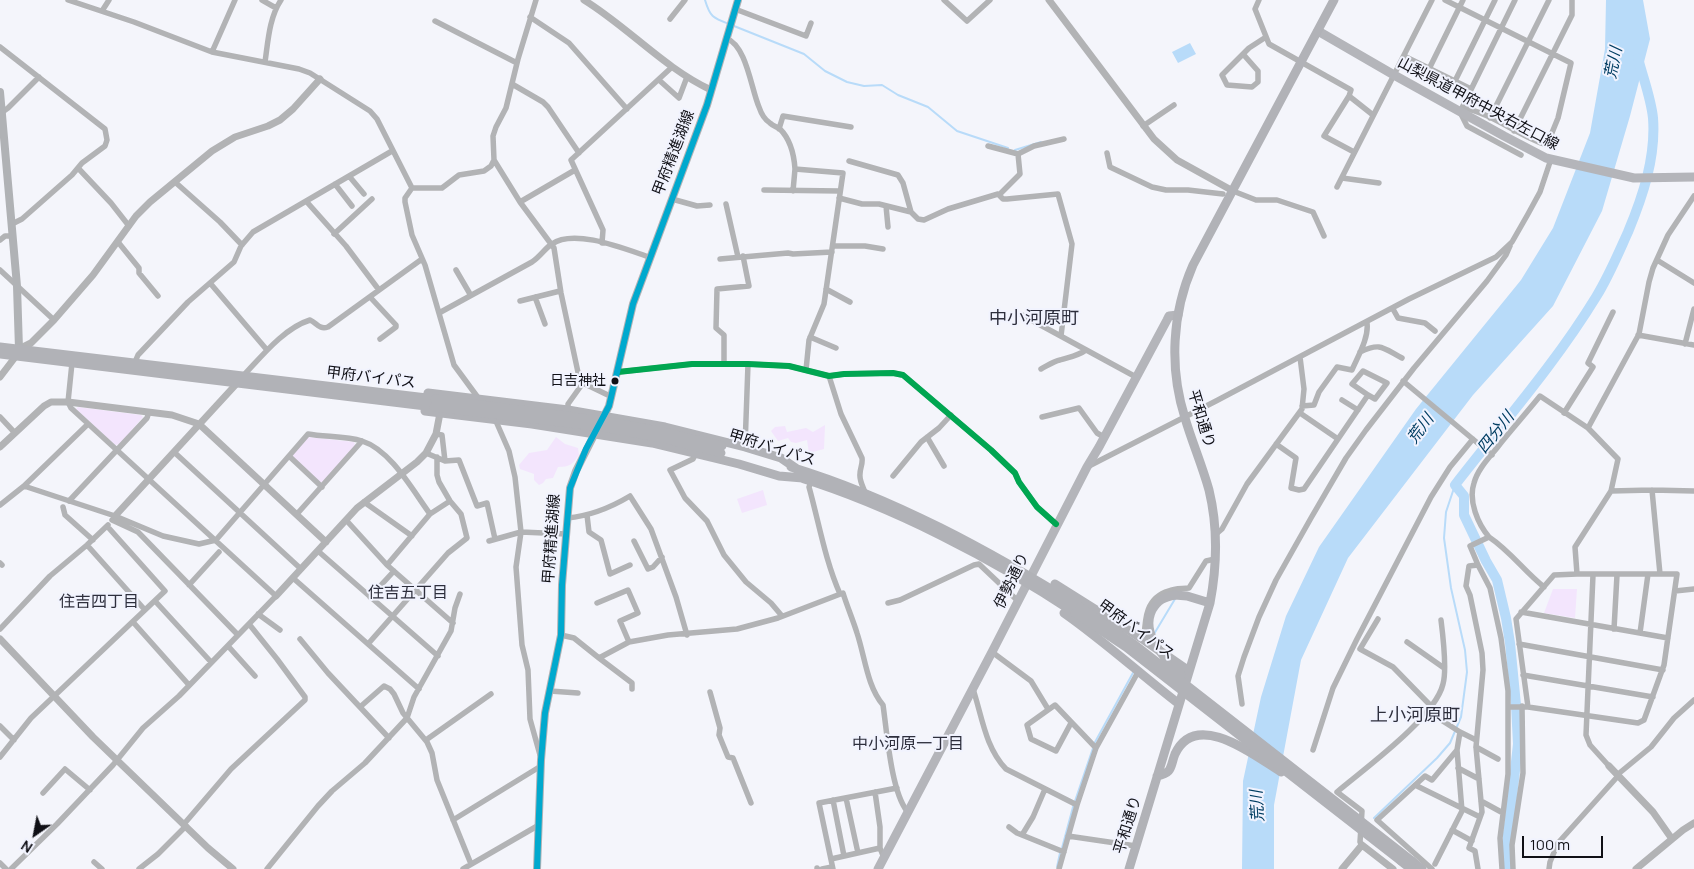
<!DOCTYPE html>
<meta charset="utf-8">
<style>
body{margin:0}
#map{position:relative;width:1694px;height:869px;overflow:hidden;background:#f4f5fb;font-family:Manrope,sans-serif}
canvas{display:block}
.north{position:absolute;left:10px;top:809px;width:50px;height:50px;-webkit-text-stroke:4px #f1f3fe;paint-order:stroke;rotate:213deg;font-size:14px;font-weight:700;line-height:20px;text-align:center;color:#101016}
.north::after{content:'';display:block;margin:auto;width:18px;height:22px;background:#101016;clip-path:polygon(50% 0,100% 100%,50% 72%,0 100%)}
.scale{position:absolute;left:1522px;top:836px;width:81px;height:22px;box-sizing:border-box;border:2px solid #101016;border-top:0;padding-left:6px;font-size:15px;line-height:18px;white-space:nowrap;color:#101016;-webkit-text-stroke:4px #f1f3fe;paint-order:stroke}
</style>
<div id="map">
<canvas width="1694" height="869"></canvas>
<div class="north">N</div>
<div class="scale">100 m</div>
</div>
<script>
const ctx = document.querySelector('canvas').getContext('2d');
ctx.lineJoin = 'round';
function fill(path, color) { ctx.fillStyle = color; ctx.fill(path, 'evenodd'); }
function stroke(path, color, width, dash) { ctx.strokeStyle = color; ctx.lineWidth = width; ctx.lineCap = dash ? 'butt' : 'round'; ctx.setLineDash(dash || []); ctx.stroke(path); }
function write(font, color, halo, rows, align = 'center') {
  ctx.font = font + ' Manrope,"Noto Sans JP",sans-serif'; ctx.lineWidth = 4; ctx.setLineDash([]); ctx.textBaseline = 'middle'; ctx.strokeStyle = halo; ctx.fillStyle = color; for (const [text, x, y, turn = 0] of rows) {
    ctx.save(); ctx.translate(x, y); ctx.rotate((+turn || 0) * Math.PI / 180); ctx.textAlign = isNaN(turn) ? turn : align; if (halo) ctx.strokeText(text, 0, 0); ctx.fillText(text, 0, 0); ctx.restore();
  }
}
fill(new Path2D(`
 M78,407L141,415L143,417L120,444L115,445L76,409Z
 M825,425L824,449L809,453L807,440L796,443L791,442L788,438L778,441L771,431L775,427L785,426L787,432L806,428L813,432Z
 M308,437L354,442L355,445L323,482H319L293,457V454Z
 M556,437L565,444L578,448L579,455C573,464 570,467 558,467L553,478L546,479L543,483L539,485L534,480V474L520,469L519,465L529,453L547,450Z
 M763,490L767,505L742,513L737,499Z
 M1553,589H1577L1575,618L1544,613Z`), '#f3e5fd');
fill(new Path2D(`
 M1606,0H1643L1650,39L1630,116L1602,211L1553,306L1473,395L1348,558L1301,660L1274,805V869H1242L1243,781L1261,697L1286,616L1319,547L1416,409L1521,280L1553,228L1590,133L1605,49Z
 M1190,43L1196,54L1178,63L1172,52Z`), '#b8dbf9');
stroke(new Path2D(`
 M705,0C710,17 713,18 729,24
 M734,26L804,54L825,71L847,82L864,86L882,85L898,95L928,107L957,131L1008,148
 M1015,150L1041,142
 M1154,634L1175,599
 M1094,744L1134,671
 M1374,818L1437,758L1450,743L1461,717L1467,672L1465,650L1451,588L1444,538L1446,512L1455,485
 M1062,848L1073,807L1093,748
 M1057,867L1060,853`), '#b8dbf9', 2);
stroke(new Path2D(`
 M1508,869L1506,851L1518,744L1516,705L1510,643L1506,618L1497,580L1486,561L1464,515V496L1455,485C1503,423 1555,364 1596,297C1609,276 1618,254 1628,232C1643,196 1656,157 1653,118C1651,98 1643,78 1638,58`), '#b8dbf9', 10);
stroke(new Path2D(`
 M68,0L134,22L212,52L299,69L310,73L370,111L377,119L412,188L405,198V202L412,235L425,265L454,365L479,399
 M262,0L276,8
 M944,0L967,21L990,0
 M1259,0L1255,9L1269,44L1351,90L1349,96L1324,136L1354,152
 M1445,0L1571,63L1558,118L1547,145C1518,136 1491,112 1462,108
 M1515,0L1460,112L1467,126L1521,155
 M735,9L806,36L811,23
 M102,11L109,0
 M530,17L569,43L627,109
 M670,19L685,0
 M435,21L517,63
 M726,38C747,46 751,89 759,107C761,113 765,120 770,123C773,126 777,127 780,129C791,140 794,154 795,169L843,173L824,304L809,340L806,370
 M0,47L105,129L107,140L105,146L82,163L72,175L22,219L12,224
 M212,52L235,0
 M1243,54L1258,71V82L1252,87L1227,85L1222,75L1249,48L1266,37
 M1404,56L1471,89
 M265,62C268,42 269,18 281,0
 M1429,69L1463,0
 M659,80L679,98L687,77
 M1455,81L1495,0
 M512,84L543,102L548,107L579,153
 M1349,96L1373,115
 M1,113L8,108L39,77
 M1490,118L1549,0
 M1143,126L1174,105
 M779,129L783,116L851,127
 M1514,131L1572,15V0
 M988,146L1018,154L1034,146L1064,139
 M1107,153L1110,167L1152,187L1166,190H1188L1223,194
 M494,160L520,202L554,248L561,293L579,377L583,383L612,397
 M849,161L898,175L903,183L911,212L918,219L924,220L948,209L998,194L1003,199H1007L1058,194L1072,244L1061,336
 M78,168L111,203L129,226
 M349,176L364,194
 M1342,178L1379,183
 M175,182L220,222L242,245
 M335,184L352,206
 M1337,187L1432,0
 M412,188H442L459,175L484,171L491,166L494,160L493,136L496,127L506,108L518,59L536,0
 M764,190L840,191
 M793,191L795,169
 M1233,191L1256,200H1277L1313,212L1324,236
 M1001,193L1020,174L1018,154
 M839,198L862,204H879L911,212
 M672,199L697,206L710,205
 M306,201L346,246L379,290
 M520,202L575,170
 M726,204L738,257
 M886,206L888,227
 M334,234L372,199
 M0,240L5,236H12
 M118,242L139,268V273L158,296
 M602,243L603,230L571,160L672,67
 M833,246H865L883,249
 M720,259L788,253L793,254L832,252
 M1657,260L1694,283
 M0,270L54,320
 M456,270L470,294
 M210,283L267,350
 M826,289L850,302
 M370,297L396,325V327L380,339
 M535,297L545,324
 M520,301L560,291
 M1393,309L1398,318L1425,323L1435,331
 M439,313L532,262C541,256 545,248 552,244C574,228 625,249 649,257
 M1022,315L1136,377
 M1638,335L1694,345
 M810,337L836,348
 M1685,344L1694,309
 M1360,352C1381,342 1383,348 1402,358
 M135,362L138,355L188,302L234,262L241,246L253,232L392,151
 M724,364V335L716,328L717,289L749,286L743,256
 M1041,369C1047,366 1054,361 1060,360C1069,357 1078,356 1086,350
 M618,372L692,364H748L789,366L829,376L844,374L893,373L903,375L991,450L1015,473L1019,482L1037,507L1056,524
 M243,376C261,357 284,328 310,320C317,323 319,330 328,327L422,259
 M829,376L841,414L862,458C863,464 860,468 860,474C859,481 864,488 866,495
 M1403,381L1492,455
 M1342,400L1358,410
 M1302,406L1314,405L1319,392L1337,367L1352,370C1358,356 1369,338 1367,323
 M568,410V404L583,383
 M1300,413L1338,439
 M1564,413L1593,367L1588,363L1613,312
 M0,417L15,433
 M1042,417L1079,408L1097,433L1104,437
 M495,419L509,451L515,477L521,532L516,567L522,645L528,670L530,719L540,755
 M436,434L442,435L445,461
 M927,437L944,466
 M1276,444L1296,458L1291,488L1299,490L1304,489L1368,395L1352,384L1363,371L1387,383L1375,399L1368,395
 M745,447L748,364
 M174,452L301,569
 M426,453L445,461L459,460L477,506L487,503L495,539
 M696,453L693,459L670,470L685,498L707,521L724,555L746,582L771,603L782,616
 M289,456L322,487
 M1089,466L1216,401L1409,299L1496,257L1512,242L1528,214L1540,192L1551,159
 M893,476L921,442L939,428L951,415
 M811,481L809,487C819,523 825,560 840,594
 M24,486L115,516L163,536L199,544L216,540L308,434C324,437 346,436 362,441C391,450 413,491 430,514
 M1652,490L1660,574
 M1611,491L1652,490L1694,491
 M69,501L147,418L149,412
 M364,502L412,536
 M0,505L24,486L88,424
 M63,507L65,515L93,540
 M297,514L362,441
 M587,515L589,532L601,540L610,574L630,565
 M567,518C590,516 610,508 630,496L651,529L676,597L687,635
 M112,520L138,532L238,635
 M346,520L387,565L453,623
 M1215,535L1222,529L1247,484L1302,409L1304,389L1300,357
 M1489,537C1510,551 1524,571 1544,587
 M489,541L521,532L566,534
 M634,541L648,569L653,567L662,557
 M87,545L145,610
 M318,551L438,656
 M0,563L2,565
 M387,565L430,514L450,501
 M1577,574L1575,547L1611,491L1618,459L1588,428L1639,334L1649,282L1653,268L1668,235L1694,196
 M1593,575L1586,735L1590,745L1609,766
 M293,578L419,689
 M189,585L219,552
 M1675,591L1694,589
 M370,597L394,571
 M155,601L211,662
 M597,603L628,590L638,613L620,621L629,642
 M888,603L900,600L974,565L979,564L1018,601
 M1521,612L1668,638
 M258,614L280,630
 M1378,619L1360,649L1393,667L1431,706
 M133,622L189,685
 M0,629L50,576L87,545L108,525
 M1614,629L1617,575
 M1640,633L1648,574
 M561,635L574,638L599,658L629,642L668,635L737,629L778,618L843,593C847,606 853,620 857,633C865,657 867,686 883,705C887,732 891,791 907,811
 M300,639L328,673L389,738
 M1144,640C1145,620 1145,598 1169,591C1175,588 1182,589 1189,588L1206,561L1215,559
 M1407,642L1444,668
 M368,644L448,553L467,538L461,514L450,501L439,482L437,475V457
 M1519,644L1663,670
 M228,646L255,676
 M992,652L1031,681L1048,709
 M599,658L632,683V689
 M1523,675L1653,697
 M973,689C982,716 985,747 1006,769L1077,805
 M550,691L578,693
 M710,692L720,728L719,735L728,757L733,758L751,803
 M1242,704L1238,676L1244,657L1259,617L1276,580L1311,518L1346,458L1366,430L1414,368L1487,281L1506,255L1510,246
 M360,707L384,686L390,689L394,694L403,713L427,742L432,753L437,780L471,864
 M1508,707H1528L1638,723L1644,720L1664,665L1677,574H1577L1554,575L1516,619L1528,707
 M1427,711L1460,732L1457,750L1462,811L1435,864
 M1071,723L1056,751L1031,739L1027,725L1055,705L1096,748
 M0,726L14,740
 M1460,732L1476,740
 M426,740L491,694
 M1476,747L1498,759
 M1313,750L1333,688L1357,639L1431,497L1450,467L1473,439
 M0,757L31,718L165,591L107,526
 M1458,768L1479,779
 M1617,775L1651,747L1674,718L1694,700
 M1415,785L1480,817
 M875,792L880,827V848L884,858
 M43,793L65,769L90,790
 M846,798L858,853
 M833,800L844,856
 M1481,801L1503,813
 M453,820L541,766
 M184,824L231,769L305,700V697L277,659L249,624
 M1009,827L1017,833L1064,852
 M1452,830L1472,841
 M1022,835L1033,817L1045,789
 M1068,836L1136,846
 M1362,845L1360,842L1362,811L1337,792C1364,769 1435,718 1443,684C1447,670 1443,636 1441,620
 M831,859L880,848
 M94,862L102,869
 M0,863L6,869
 M817,868V869
 M11,869L57,824L113,765L143,728L179,696L276,596L71,408L68,402L72,363
 M139,869L158,854L186,826
 M267,869L318,806L332,791L365,763L407,718L414,697L451,631L455,608L460,594
 M463,869L539,825
 M822,869L832,867
 M833,869L819,803L897,788
 M1059,869L1077,805L1096,748L1138,672
 M1432,869L1377,820L1425,776L1432,780L1457,750
 M1478,869L1475,851L1469,848L1482,812L1476,747L1483,670L1482,653L1470,595L1466,586L1469,566L1478,565
 M1502,869L1500,838L1508,774V691L1501,638L1490,588L1478,565L1470,546L1489,537C1478,524 1468,501 1474,483C1478,468 1491,456 1500,444C1513,428 1527,412 1540,396L1588,428
 M1513,869L1512,845L1523,773L1522,706
 M1549,869L1550,862L1558,843L1618,776`), '#b2b3b5', 5.5);
stroke(new Path2D(`
 M584,0C628,27 664,68 711,90
 M1049,0L1154,139L1177,160L1233,191
 M19,349L31,343L54,320L93,275L136,216L150,202L212,151L235,137L268,126L280,120L293,109L320,79
 M0,377L16,356
 M0,447L44,406L51,402H68L172,415L199,424L326,542
 M115,516L240,380
 M276,596L357,508L417,462L426,453L436,434L440,413
 M0,639L93,737L208,848L233,869
 M1609,766L1653,812L1672,839
 M1342,869L1362,845L1393,869
 M1636,869L1683,830L1694,823`), '#b2b3b5', 7);
stroke(new Path2D(`
 M0,92L17,286L19,349L17,355
 M602,420L609,406L633,304L707,105L738,0
 M537,869L541,760L545,713L561,635L562,585L570,488L576,471L596,431`), '#b0b2b5', 8);
stroke(new Path2D(`
 M1318,31L1394,75L1504,136L1546,158L1634,178L1694,177
 M878,869L992,652L1087,467L1099,447L1167,320L1169,316L1178,315`), '#b4b5ba', 9);
stroke(new Path2D(`
 M0,347L435,399
 M0,354L434,407
 M428,393L568,410L665,427L745,447L781,458L797,469
 M425,411L532,424L652,443L739,464L779,476L803,478
 M791,467C893,498 990,551 1080,607
 M798,477C892,506 994,559 1075,613
 M1055,584L1144,640L1189,671
 M1175,595L1187,596L1210,603
 M1064,613C1104,641 1140,674 1179,704
 M1157,776C1173,773 1170,767 1175,754C1196,709 1254,755 1281,772
 M1401,861L1411,869
 M1412,861L1422,869
 M1129,869L1210,603C1217,566 1218,527 1209,490C1202,465 1192,442 1185,418C1169,368 1172,313 1193,265L1334,0`), '#b1b2b7', 9);
stroke(new Path2D(`
 M435,399L605,421L663,432L722,446
 M434,407L602,427L662,438L721,453
 M1175,595C1164,597 1158,600 1152,610C1140,634 1165,659 1181,675
 M1080,607L1135,645L1412,861
 M1075,613L1126,647L1401,861`), '#b1b2b7', 9);
stroke(new Path2D(`
 M618,372L692,364H748L789,366L829,376L844,374L893,373L903,375L991,450L1015,473L1019,482L1037,507L1056,524`), '#00a651', 6);
stroke(new Path2D(`
 M537,869L541,760L545,713L561,635L562,585L570,488L586,449L609,406L633,304L707,105L738,0`), '#00a9ce', 6);
for (const [x, y, r, color] of [
 [615,381,4.5,"#101016"]
]) { const dot = new Path2D(); dot.arc(x, y, r, 0, 2 * Math.PI); ctx.fillStyle = color; ctx.fill(dot); stroke(dot, '#f1f3fe', 2); }
write('14px', '#101016', '#f1f3fe', [
 ["日吉神社",606,381]
], 'right');
write('15px', '#101016', '#f1f3fe', [
 ["山梨県道甲府中央右左口線",1478,104,28],
 ["甲府精進湖線",674,153,-69],
 ["甲府バイパス",371,378,7],
 ["平和通り",1201,419,73],
 ["甲府バイパス",772,448,17],
 ["甲府精進湖線",552,539,-86],
 ["伊勢通り",1012,581,-64],
 ["甲府バイパス",1136,630,36],
 ["平和通り",1128,825,-73]
]);
write('italic 16px', '#003d62', '#f1f3fe', [
 ["荒川",1614,63,-79],
 ["荒川",1421,429,-53],
 ["四分川",1496,433,-51],
 ["荒川",1258,806,-94]
]);
write('16px', '#2e2f3d', '#f1f3fe', [
 ["住吉五丁目",408,594],
 ["住吉四丁目",99,603],
 ["中小河原一丁目",908,745]
]);
write('18px', '#2e2f3d', '#f1f3fe', [
 ["中小河原町",1034,319],
 ["上小河原町",1415,716]
]);
</script>
